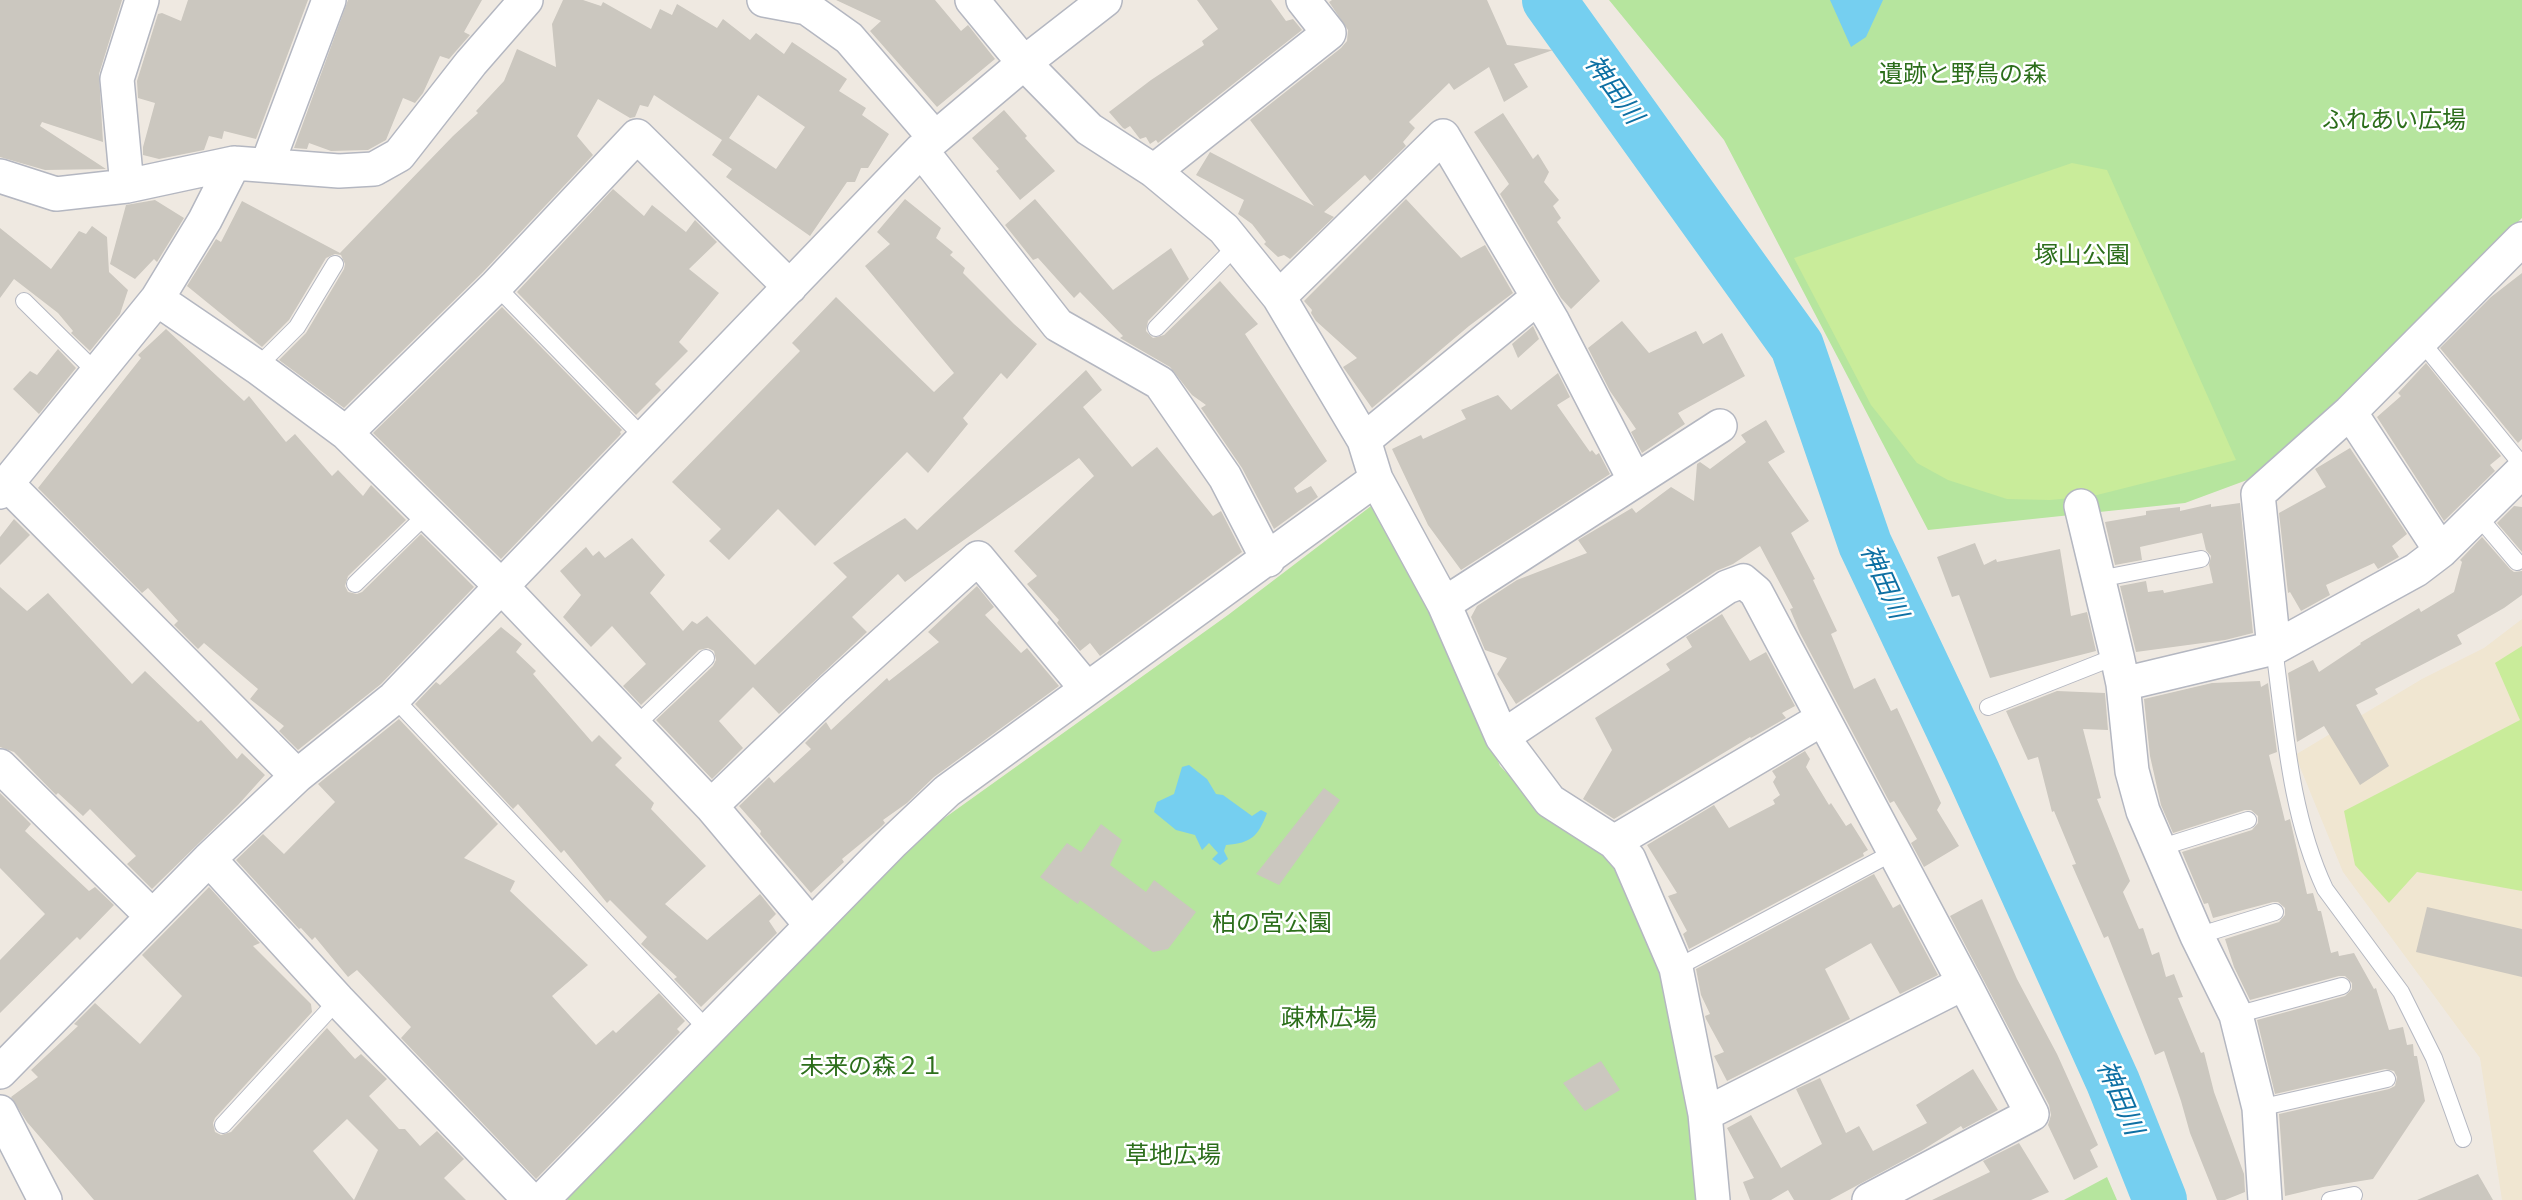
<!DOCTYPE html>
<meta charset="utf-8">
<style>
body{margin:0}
canvas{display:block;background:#efe9e1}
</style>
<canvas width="2522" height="1200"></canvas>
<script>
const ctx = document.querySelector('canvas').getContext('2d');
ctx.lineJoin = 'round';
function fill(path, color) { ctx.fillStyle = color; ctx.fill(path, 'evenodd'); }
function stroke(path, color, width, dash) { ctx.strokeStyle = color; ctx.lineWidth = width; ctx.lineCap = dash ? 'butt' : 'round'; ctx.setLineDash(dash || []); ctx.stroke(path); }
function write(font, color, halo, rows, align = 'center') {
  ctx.font = font + ' Arial,"Noto Sans JP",sans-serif'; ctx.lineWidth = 5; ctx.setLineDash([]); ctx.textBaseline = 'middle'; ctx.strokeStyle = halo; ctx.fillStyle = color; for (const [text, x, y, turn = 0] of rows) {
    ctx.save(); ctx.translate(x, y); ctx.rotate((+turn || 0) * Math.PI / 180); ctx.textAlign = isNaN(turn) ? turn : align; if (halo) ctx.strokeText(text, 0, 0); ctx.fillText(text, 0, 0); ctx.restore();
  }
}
fill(new Path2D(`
 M2522,619V1200H2502L2480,1058L2343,872L2295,755L2422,679L2484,648Z`), '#f0e6d1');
fill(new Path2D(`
 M1609,0H2522V218L2266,473L2185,503L1928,530L1724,140Z
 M1379,500L1472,697L1500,766L1551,818L1619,867L1665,973L1707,1200H568L565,1195L918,837L1228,615Z
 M2107,1177L2117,1200H2064Z`), '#b6e59e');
fill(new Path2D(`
 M2072,163L2107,170L2236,460L2093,496L2050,500L2007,499L1948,480L1917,463L1871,405L1794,258Z
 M2522,646V891L2417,872L2389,903L2355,865L2344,811L2520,720L2495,663Z`), '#c9ec9a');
fill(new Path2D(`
 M1830,0H1883L1866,37L1851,47Z
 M1189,765L1207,779L1216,794L1223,795L1252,816L1261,810L1267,813C1258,836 1252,843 1226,845L1224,851L1228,859L1220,865L1212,859L1218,853L1209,843L1202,850L1195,835L1176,830L1154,812L1157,802L1174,794L1182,767Z`), '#75cff0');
stroke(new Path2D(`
 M1549,0L1797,346L1865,544L1973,772L2113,1082L2160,1200`), '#75cff0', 54);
fill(new Path2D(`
 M0,0H122L99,74L103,142L42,122L40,126L106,169L45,170L0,157Z
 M188,0H308L256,139L224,131L222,139L209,136L204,150L159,159L143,155V147L155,103L138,98L137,81L158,14L162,13L181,21Z
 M348,0H482L464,32L470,35L449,59L440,56L423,93L415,103L403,98L386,140L368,150L331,151L309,143L307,149L294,148Z
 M563,0H583L601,6L603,2L651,29L660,9L672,15L677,4L717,28L723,19L750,40L756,33L784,54L792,42L847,79L839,91L866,108L862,115L889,134L868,168H861L855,182H847L810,236L726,177L732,169L712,155L722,140L654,95L648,107L640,105L635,117L630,118L598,99L577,136L593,155L482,273L344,408L279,360L306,333L344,269L345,264L341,255L335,254L326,258L289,320L262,347L187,286L216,239L221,242L242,201L340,253L453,136L478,113L476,111L504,81L517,49L556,67L552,24ZM758,95L805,127L776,169L729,138Z
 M836,0H935L961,31L968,25L995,59L937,107L870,31L881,21Z
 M1197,0H1271L1286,21L1293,19L1302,30L1158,143L1156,140L1150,144L1146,137L1140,139L1130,126L1125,129L1123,128L1109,112L1151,80L1204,45L1202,41L1218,29Z
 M1332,0H1487L1507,45L1553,50L1514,64L1528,87L1504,102L1489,67L1454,90L1449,83L1409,122L1415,128L1403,142L1406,146L1370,181L1365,175L1324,212L1334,217L1290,259L1284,255L1278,257L1264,244L1266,242L1252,224L1238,214L1244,200L1196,175L1210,152L1314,206L1250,120L1341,48L1347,41L1348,30L1329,2Z
 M1004,110L1027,136L1025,138L1055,171L1020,200L996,171L999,169L972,138Z
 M1503,113L1533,159L1538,154L1549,172L1544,182L1559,200L1553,206L1561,218L1557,222L1600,281L1571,309L1561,298L1500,194L1509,184L1474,132Z
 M613,189L644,216L652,205L686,232L695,220L717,242L689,269L719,293L679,342L688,351L655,384L661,390L636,415L517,292Z
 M905,199L941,228L936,238L953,252L950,255L965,268L963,273L1014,324L1037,344L1007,379L1001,373L963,418L968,424L928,473L907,452L815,546L778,509L729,560L709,541L721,529L672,482L800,351L792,343L836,297L934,392L954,373L865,266L890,244L877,232Z
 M1035,199L1113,290L1171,248L1189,279L1148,321L1146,331L1153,338L1164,335L1220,281L1258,324L1245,334L1327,461L1294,488L1297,493L1311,486L1318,497L1274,529L1242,468L1201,408L1206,405L1192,395L1170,367L1120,338L1123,336L1080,292L1074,298L1038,258L1033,260L1005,225Z
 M1406,199L1461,258L1485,245L1513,293L1469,326L1372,408L1343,367L1357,358L1316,321L1311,313L1312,310L1304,301Z
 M155,200L184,218L157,262L154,259L135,279L110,264L126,205Z
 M92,226L107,237L109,272L128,290L120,314L90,351L71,333L73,331L58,313L14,279L0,298V228L51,269L79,231L86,234Z
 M2522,273V439L2518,443L2440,348L2491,297Z
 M502,307L622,430L620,432L621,434L501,559L373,433Z
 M1622,321L1649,353L1696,331L1703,344L1722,333L1745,376L1678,413L1685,424L1642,453L1631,432L1636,429L1610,391L1588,348Z
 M1533,326L1539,339L1518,358L1512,344Z
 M166,329L244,401L249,396L286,442L295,434L332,476L338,470L363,496L371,485L406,520L348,576L345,586L348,592L357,594L362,592L421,534L474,587L381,684L298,750L279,731L284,726L250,699L258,689L204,643L198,649L174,625L178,621L148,588L142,593L38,488L141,358L138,355Z
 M58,349L76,368L39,414L13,389L30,371L37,375Z
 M2426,363L2501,456L2490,465L2495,471L2444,521L2377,417L2401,396L2398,393Z
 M1086,370L1102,390L1083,407L1132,467L1157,447L1213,516L1221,511L1242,552L1100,656L1090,643L1080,651L1057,623L1059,620L1027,584L1037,576L1014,551L1094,476L1079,458L905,582L898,574L852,617L867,632L779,714L753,687L719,721L743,748L712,779L656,720L713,666L716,660L714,651L708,648L699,650L641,705L623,686L646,664L612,626L591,647L563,617L581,595L560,571L586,547L593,556L599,551L605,558L632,538L665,575L650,593L683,631L692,621L697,624L707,616L755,665L847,577L833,563L905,518L917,530Z
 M1558,373L1570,397L1557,405L1590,452L1592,450L1596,455L1599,453L1610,474L1461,570L1428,525L1392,449L1421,435L1423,439L1466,419L1461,410L1498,395L1511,410Z
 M1766,420L1785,452L1768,462L1809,521L1791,533L1815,579L1813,580L1837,631L1831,634L1854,689L1875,678L1891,711L1897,708L1941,803L1937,810L1959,846L1924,867L1911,843L1917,839L1894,801L1890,803L1800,633L1790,609L1793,608L1760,546L1733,564L1716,571L1516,704L1497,674L1507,658L1485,650L1471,617L1477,606L1517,580L1587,553L1578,540L1632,508L1636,513L1671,487L1694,501L1697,464L1700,462L1710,469L1746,442L1741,435Z
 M2350,448L2407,534L2392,546L2399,557L2378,569L2374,563L2326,585L2330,595L2301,611L2290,592L2288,593L2279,513L2326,487L2315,469Z
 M2240,503L2253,633L2225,640L2136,652L2120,586L2146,581L2148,592L2163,590L2164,593L2213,583L2209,565L2211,556L2206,550L2202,533L2140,547L2142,560L2115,565L2105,522L2146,515V511L2180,507V511L2211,504V507Z
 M2514,506L2522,507V552L2497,523Z
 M14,519L30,535L0,565V537Z
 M2482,537L2510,569L2514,572L2522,571V595L2504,608L2457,635L2462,644L2375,689L2378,694L2356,705L2389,766L2360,785L2324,726L2297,742L2288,673L2313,660L2319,672L2361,644L2360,643L2419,608L2421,612L2454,592L2462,562L2460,560Z
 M1975,543L1984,565L1996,559L1997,562L2060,549L2071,616L2087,612L2096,651L1990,678L1959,595L1952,597L1937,557Z
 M977,586L994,607L985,615L1021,653L1027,648L1059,686L934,777L907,803L883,820L885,823L881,827L842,859L844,862L811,893L760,834L761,831L739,806L769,777L774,783L811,749L805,743L826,722L831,730L887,678L889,681L939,642L928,632Z
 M0,587L27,611L48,593L132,684L145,671L198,722L201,720L237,759L242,753L265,775L238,805L152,889L127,864L136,856L90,809L83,816L58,793L56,795L14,752L0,747Z
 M1722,614L1750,661L1766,652L1795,706L1782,713L1786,718L1751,738L1750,737L1614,819L1583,799L1612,750L1595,718L1670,670L1666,664L1692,647L1686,637Z
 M501,627L522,644L516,652L536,671L533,674L592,742L599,735L622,758L615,765L654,803L651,809L706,866L665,904L707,940L760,894L776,914L769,921L777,933L701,1007L674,979L677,977L641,944L647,937L610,900L607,903L564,850L561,853L518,804L513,809L415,704L436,682L440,685Z
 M2260,681L2261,687L2268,683L2277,752L2269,755L2285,821L2290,819L2307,894L2313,893L2318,911H2321L2331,953L2338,951L2339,956L2354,953L2374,989L2376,988L2389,1030L2403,1027L2407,1045L2413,1044L2414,1056H2417L2425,1101L2373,1179L2323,1187L2285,1196L2279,1114L2389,1089L2395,1086L2397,1077L2394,1071L2385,1069L2275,1094L2257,1020L2345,996L2352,989V983L2345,976H2339L2250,1000L2234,967L2225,939L2279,922L2285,915V908L2278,902H2273L2213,918L2208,903L2204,904L2182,852L2252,830L2258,823V816L2251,810H2245L2173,833L2161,805L2150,756L2144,699L2212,683Z
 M2057,691L2105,693L2108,730L2083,729L2101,798L2097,799L2130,881L2123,892L2139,929L2143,928L2152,955L2159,952L2166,977L2174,974L2183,997L2178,998L2201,1053L2204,1052L2214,1092L2244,1174L2245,1192L2225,1200H2217L2190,1133L2181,1101L2164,1051L2155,1055L2108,936L2104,938L2072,865L2076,864L2054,811L2052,812L2038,757L2028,760L2006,711Z
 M399,719L498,824L464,858L515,881L510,891L588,965L552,996L596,1045L613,1030L616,1033L659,993L685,1021L677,1029L680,1032L536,1179L401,1038L411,1027L357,970L348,977L315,937L312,940L301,928L299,929L236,860L263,834L284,854L335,802L318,784Z
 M1805,751L1810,759L1806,767L1829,805L1831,803L1846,826L1851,823L1868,850L1863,853L1864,856L1689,949L1683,934L1687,931L1668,896L1677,893L1647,845L1714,805L1729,828L1775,804L1773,800L1780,795L1773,782L1776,777L1772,771Z
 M1324,788L1340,800L1279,885L1256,874Z
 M0,793L31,824L25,831L89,891L95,887L114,905L80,940L77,937L0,1013V960L45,914L0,868Z
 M1101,824L1122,840L1110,865L1146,892L1154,880L1196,912L1168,949L1153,952L1080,900L1078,904L1040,877L1067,843L1081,852Z
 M1874,874L1893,908L1900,904L1938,975L1900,994L1871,943L1825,969L1850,1019L1727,1081L1714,1056L1724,1052L1706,1019L1705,1016L1710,1014L1701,995L1696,969Z
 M209,887L260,943L253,946L311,1004L312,1012L215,1118L213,1123L215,1132L221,1135L231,1132L327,1028L355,1059L361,1054L387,1079L369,1096L399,1129H405L420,1146L437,1131L464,1159L444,1178L466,1200H94L27,1122L11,1097L38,1077L31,1070L78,1026L74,1024L95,1003L140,1044L182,996L142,955ZM347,1119L378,1150L354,1200L313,1151Z
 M1982,899L2017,979L2057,1054L2098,1145L2090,1150L2098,1167L2074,1180L2048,1125L2051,1115L2049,1105L1950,916Z
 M2427,907L2522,929V977L2416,952Z
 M1601,1061L1620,1090L1585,1111L1563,1083Z
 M1973,1069L1998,1110L1963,1129L1961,1126L1921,1151L1830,1200H1794L1788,1190L1771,1200H1750L1743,1182L1754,1178L1727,1128L1751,1115L1781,1168L1822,1144L1796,1089L1820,1078L1846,1133L1859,1126L1873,1151L1927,1123L1916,1105Z
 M2019,1143L2049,1192L2031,1200H1932L1990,1172L1983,1161Z
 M2478,1174L2493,1200H2417Z`), '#cbc7bf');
const service = new Path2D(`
 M496,286L645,439
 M24,301L97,373
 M1156,328L1237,245
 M2420,340L2522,465
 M257,367L297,327L335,264
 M2477,515L2517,562
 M2099,579L2201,559
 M355,584L427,514
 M2274,648C2285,729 2290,814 2325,889L2401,992L2434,1058L2463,1139
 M394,698L708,1030
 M1988,707L2117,656
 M634,727L706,658
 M2159,848L2248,820
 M2197,936L2275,912
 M1676,968L1894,852
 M2236,1015L2342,986
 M2259,1108L2387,1079
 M223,1125L338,1000
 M2330,1200L2354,1195`);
const minor = new Path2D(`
 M764,0L807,8L849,38L935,138
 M972,0L1024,63L1089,129L1154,171L1224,229L1279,297L1364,440L1376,479L1444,604L1502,737L1550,801L1614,842L1629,859L1676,968L1705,1114L1713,1200
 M921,150L1058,325L1160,383L1225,477L1268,560
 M267,165L329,0
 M1154,171L1329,33L1303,0
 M0,176L56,194L127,186L234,163L339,171L374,169L399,155L471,63L526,0
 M127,186L117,79L142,0
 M1279,297L1443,136L1553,322L1634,479
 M157,299L257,367L346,433L502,587L711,806L811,925
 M2350,412L2441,551
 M346,433L496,286L637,136L790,287
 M1364,440L1537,298
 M7,484L297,776
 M0,492L157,299L205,220L234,163
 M2081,506L2117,656L2123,684L2132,771L2143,811L2197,936L2236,1015L2259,1108L2265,1200
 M1444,604L1720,426
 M2274,648L2258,494L2350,412L2522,239
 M2123,684L2274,648L2416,570L2441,551L2522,471
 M1502,737L1727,587L1743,581L1756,592L1964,983L2032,1114L1869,1200
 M0,766L152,916
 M711,806L833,689L978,558L1086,688
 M1614,842L1822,719
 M209,859L338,1000L530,1200
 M0,1072L209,859L297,776L394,698L921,150L1024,63L1105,0
 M0,1112L45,1200
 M1705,1114L1964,983
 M542,1200L893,842L947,791L1376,479`);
stroke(service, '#b4b7c1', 18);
stroke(minor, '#b4b7c1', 36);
stroke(service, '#fff', 16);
stroke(minor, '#fff', 33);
write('24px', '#2c6e1b', '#fff', [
 ["遺跡と野鳥の森",1963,75],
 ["ふれあい広場",2394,121],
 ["塚山公園",2082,256],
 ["柏の宮公園",1272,924],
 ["疎林広場",1329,1019],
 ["未来の森２１",872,1067],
 ["草地広場",1173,1156]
]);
write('italic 26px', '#0d6fa3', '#fff', [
 ["神田川",1613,90,54],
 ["神田川",1883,582,66],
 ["神田川",2119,1098,67]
]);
</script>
